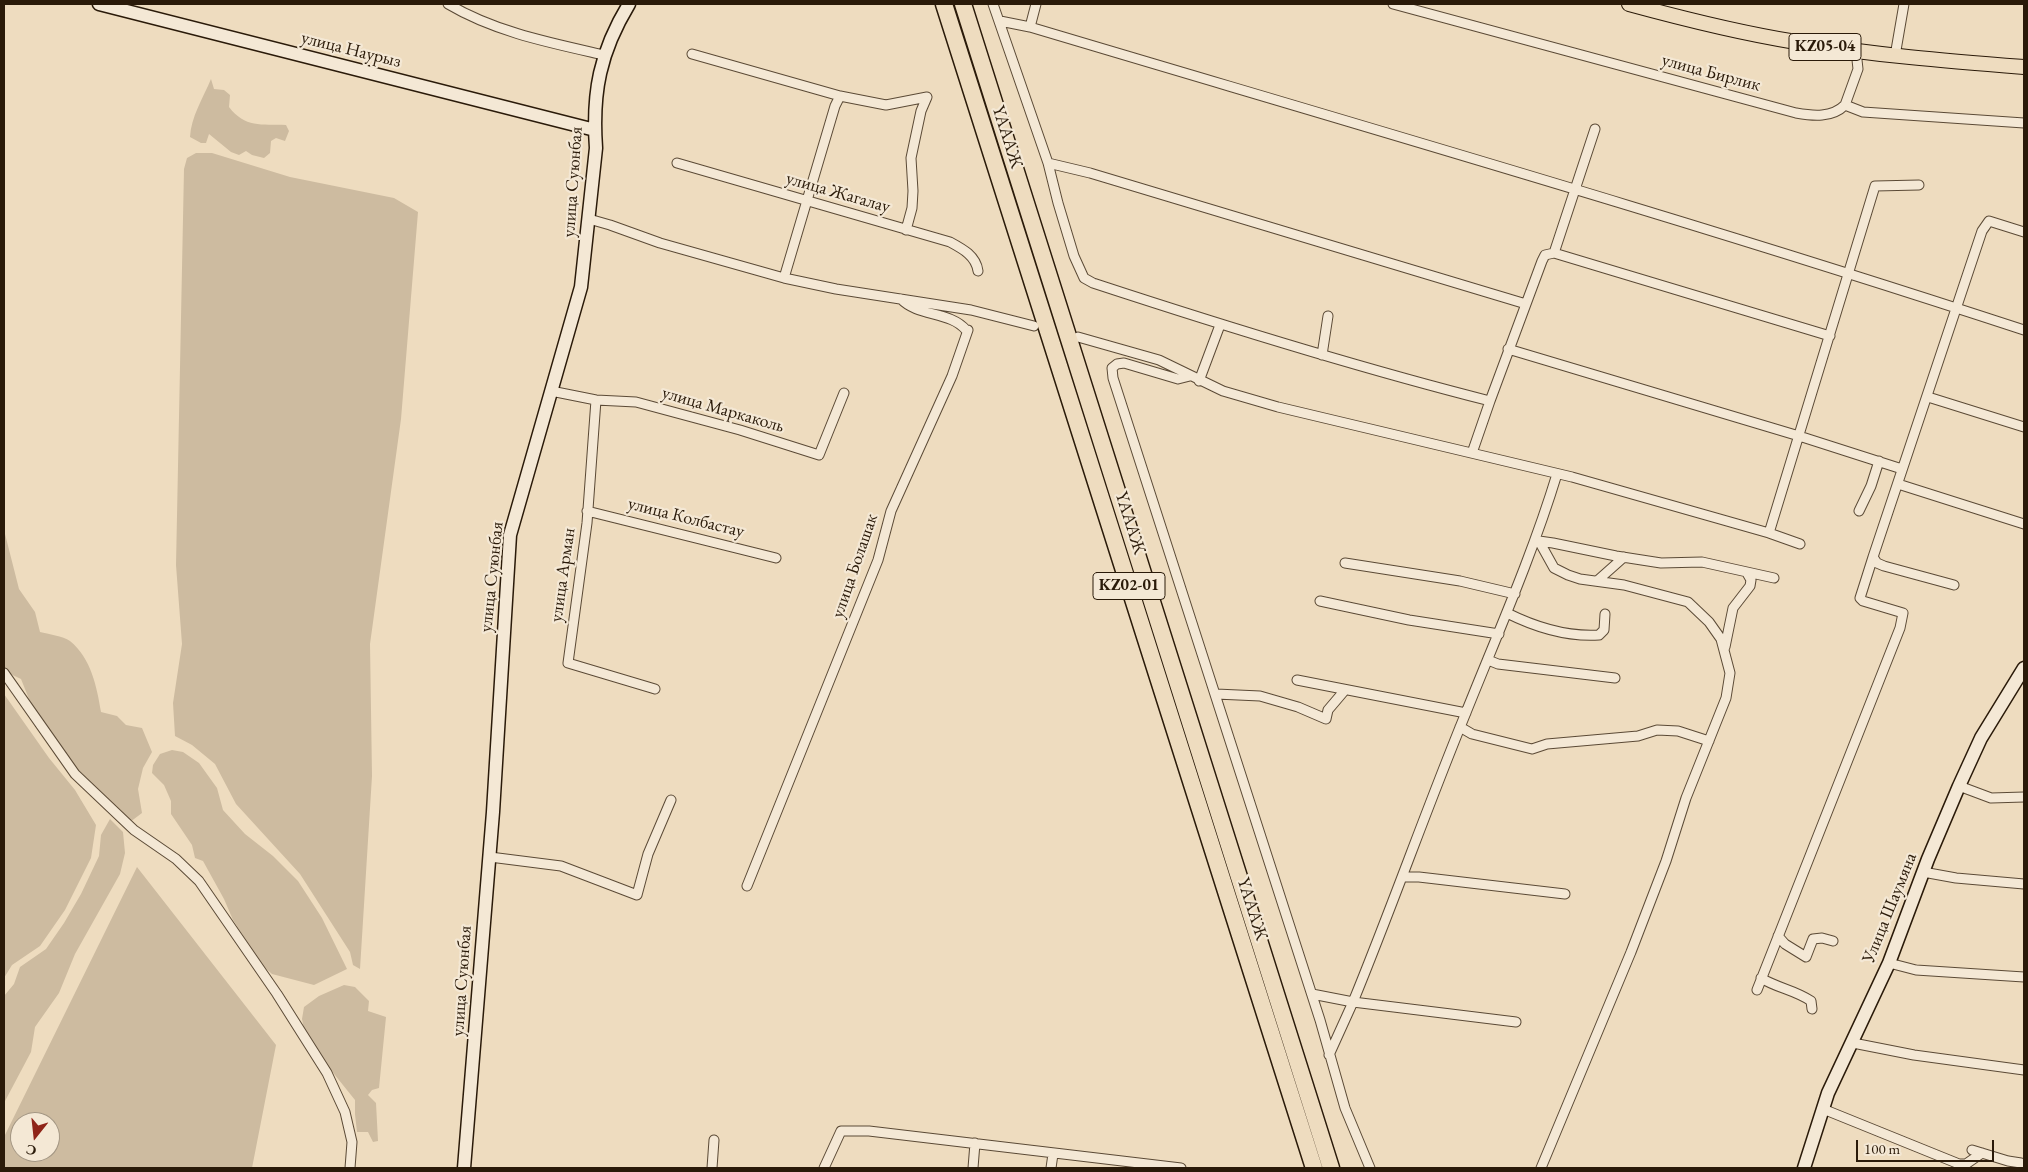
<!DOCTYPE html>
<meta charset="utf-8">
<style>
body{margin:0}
#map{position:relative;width:2028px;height:1172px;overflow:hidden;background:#eedcbf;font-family:"EB Garamond",serif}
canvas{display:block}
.frame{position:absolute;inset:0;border:5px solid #2a1a09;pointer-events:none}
.north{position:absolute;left:10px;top:1112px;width:50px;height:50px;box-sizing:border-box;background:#f4e8d5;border:1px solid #a39683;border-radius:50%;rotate:196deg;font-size:14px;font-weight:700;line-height:20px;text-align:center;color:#2a1a09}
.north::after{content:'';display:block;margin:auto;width:18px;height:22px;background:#8f2418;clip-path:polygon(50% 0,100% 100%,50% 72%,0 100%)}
.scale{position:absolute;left:1856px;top:1140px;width:138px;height:22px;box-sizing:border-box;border:2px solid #2a1a09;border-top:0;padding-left:6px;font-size:15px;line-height:18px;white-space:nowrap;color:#2a1a09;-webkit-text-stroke:4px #f4e8d5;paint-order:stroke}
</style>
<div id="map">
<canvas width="2028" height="1172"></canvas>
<div class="frame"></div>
<div class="north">С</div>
<div class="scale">100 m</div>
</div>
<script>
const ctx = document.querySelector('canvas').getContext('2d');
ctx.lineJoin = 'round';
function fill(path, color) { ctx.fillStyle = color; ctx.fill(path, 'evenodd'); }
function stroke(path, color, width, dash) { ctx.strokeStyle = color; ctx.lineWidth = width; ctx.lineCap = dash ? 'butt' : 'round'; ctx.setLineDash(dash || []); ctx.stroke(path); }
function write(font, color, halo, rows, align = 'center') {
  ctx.font = font + ' "EB Garamond",serif'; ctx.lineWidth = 4.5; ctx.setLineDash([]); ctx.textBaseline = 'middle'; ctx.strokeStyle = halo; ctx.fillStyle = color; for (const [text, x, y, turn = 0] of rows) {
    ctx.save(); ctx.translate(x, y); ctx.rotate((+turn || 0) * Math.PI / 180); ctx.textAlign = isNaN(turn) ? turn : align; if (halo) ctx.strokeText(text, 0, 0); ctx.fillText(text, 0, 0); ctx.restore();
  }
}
fill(new Path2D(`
 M211,79L214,89L224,90L230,95L229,107C245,128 261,124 286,125L289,131L285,141L276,138L271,141L270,153L264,158L252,155L246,151L239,155L231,152L209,134L206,143H201L190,137C191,117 203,98 211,79Z
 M196,153H212L290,177L394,198L418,212L401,419L370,644L372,776L360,969L353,965L350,952L300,874L236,804L215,764L192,745L175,736L173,703L182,644L176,565L184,169L187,158Z
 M4,530L19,589L35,612L40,632C48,634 63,636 70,641C91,658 97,687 101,712L117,716L126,725L142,728L152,752L143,768L138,789L142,813L130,822L66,760L29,699L21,679L4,671Z
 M4,694L49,758L75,790L96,825L91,858L65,910L40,946L12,965L4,978Z
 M172,750L183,752L199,763L217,788L223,810L245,834L273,856L298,881L322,918L347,969L314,985L272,974L262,965L233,920L224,899L203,861L195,858L192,845L171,814V801L164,785L152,773L153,765L160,754Z
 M110,819L123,832L125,853L120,874L75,954L59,993L35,1027L31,1052L4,1103V996L14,984L20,967L46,949L64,923L81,894L99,856L101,835Z
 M137,867L276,1045L252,1168H4V1137ZM20,1122H50V1152H20Z
 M344,985L355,987L369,1001L368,1011L386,1017L379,1088L372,1090L368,1095L376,1103L378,1141L373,1142L368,1132H357L355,1114V1100L306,1039L302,1019L304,1007L319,996Z`), '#cdbba0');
const street = new Path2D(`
 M448,4C495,32 551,43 604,55
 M993,4L1048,163L1058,203L1074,256L1084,278L1093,283C1224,326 1356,367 1490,401L1472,453
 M1393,4L1796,113C1813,116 1832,118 1845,105L1863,112L2024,123
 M1000,21L1030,27C1362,126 1695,222 2024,330
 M1030,27L1036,4
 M692,54L840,96L886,105L927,97L921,111L911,158L913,191L912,208L906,230
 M1895,56L1904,4
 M1845,105L1858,69L1856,51
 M677,163L950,242C963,249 976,256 978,271
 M1048,163L1090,173L1526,304
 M589,219L610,225L660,243L784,278L836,289L971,310L1034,326
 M1554,253L1595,129
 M784,278L835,106L840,96
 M1078,337L1159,360L1223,391L1278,407L1572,477L1769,533L1800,544
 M1508,349L1799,436L1902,469
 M1322,355L1328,316
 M1190,376L1178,379L1124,363L1117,364L1112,368L1113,378L1320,1020L1345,1108L1370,1168
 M1199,381L1220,325
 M551,391L596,400L636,402L740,430L819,455L844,393
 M1928,397L2024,427
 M596,400L587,523L568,663L655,689
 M1490,401L1542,261L1545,255L1554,253L1830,336
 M1898,484L2024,524
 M587,511L776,558
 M1859,511L1871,486L1879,461
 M1769,533L1875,186L1919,185
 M1535,541H1539L1554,568L1568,575L1580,579L1624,585L1688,602L1709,622L1721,639L1730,673L1726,698L1686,798L1666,861L1631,952L1541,1168
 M1539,541L1553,543L1616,556L1661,563L1702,562L1774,578
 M1345,563L1460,581L1515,594
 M1597,581L1624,557
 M1954,585L1884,566L1877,563L1873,557L1982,231L1989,221L2024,232
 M1320,601L1409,620L1499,634
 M1507,613C1535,627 1567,637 1599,635L1604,630L1605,614
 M1725,647L1733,608L1750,586L1751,580L1747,573
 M1488,660L1498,664L1615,678
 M4,673L75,774L134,830L176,859L199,881L277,994L327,1073L345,1112L352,1142L350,1168
 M1297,680L1466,713
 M1216,694L1260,696L1298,707L1326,719L1328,710L1345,690
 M1460,727L1472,734L1532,749L1547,744L1638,736L1657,730L1678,731L1709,741
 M1959,786L1991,798L2024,797
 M490,857L561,866L637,895L648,854L671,800
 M1923,872L1956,878L2024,884
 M1402,877H1419L1565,894
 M747,886L878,560L891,511L952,376L968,330H966C950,311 918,317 901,299
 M1778,936L1785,944L1806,957L1813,939L1822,938L1833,941
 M1889,963L1916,970L2024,977
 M1761,978C1777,988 1795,990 1811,1001L1812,1009
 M1757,990L1900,628L1903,613L1863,601L1860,598L1873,557
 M1312,994L1353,1002L1329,1055
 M1516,1022L1353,1002C1392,907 1426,810 1465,715C1497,635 1532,556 1557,474
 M1853,1043L1914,1055L2024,1070
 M1823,1109L1959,1164H1966L1982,1153
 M1972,1150L2008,1161L2021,1163
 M712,1168L714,1140
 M824,1168L841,1131H869L1181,1168
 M973,1168L975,1143
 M1051,1168L1053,1154`);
const secondary = new Path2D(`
 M99,4L595,130
 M464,1168L493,812L510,535L581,287L596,148C592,92 600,52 629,4
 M1804,1168L1828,1093L1889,963L1928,859L1959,786L1981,738L2024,668`);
const primary = new Path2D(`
 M1629,4C1684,19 1740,33 1796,42C1872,55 1948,61 2024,67`);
const highway = new Path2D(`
 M944,4L1314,1168
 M963,4L1331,1168`);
stroke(street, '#5b4a36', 11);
stroke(secondary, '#2a1a09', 15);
stroke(primary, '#2a1a09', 16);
stroke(highway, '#2a1a09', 19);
stroke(street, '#f4e8d5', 9);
stroke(secondary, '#f4e8d5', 12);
stroke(primary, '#eedcbf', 14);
stroke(highway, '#eedcbf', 16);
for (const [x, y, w] of [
 [1825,47,72],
 [1129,586,72]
]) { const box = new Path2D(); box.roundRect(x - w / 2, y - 13.5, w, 27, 4); ctx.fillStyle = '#f4e8d5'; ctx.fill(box); stroke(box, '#2a1a09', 1); }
write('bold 16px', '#2a1a09', null, [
 ["KZ05-04",1825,47],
 ["KZ02-01",1129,586]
]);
write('18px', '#2a1a09', '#f4e8d5', [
 ["улица Наурыз",351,50,14],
 ["улица Бирлик",1711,73,15],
 ["ҮАААЖ",1007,137,72],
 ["улица Суюнбая",573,182,-86],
 ["улица Жагалау",838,193,16],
 ["улица Маркаколь",723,410,16],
 ["улица Колбастау",686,518,14],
 ["ҮАААЖ",1130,523,72],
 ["улица Болашак",855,566,-71],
 ["улица Арман",563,575,-82],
 ["улица Суюнбая",492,577,-84],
 ["Улица Шаумяна",1890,908,-68],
 ["ҮАААЖ",1252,909,72],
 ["улица Суюнбая",462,981,-86]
]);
</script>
